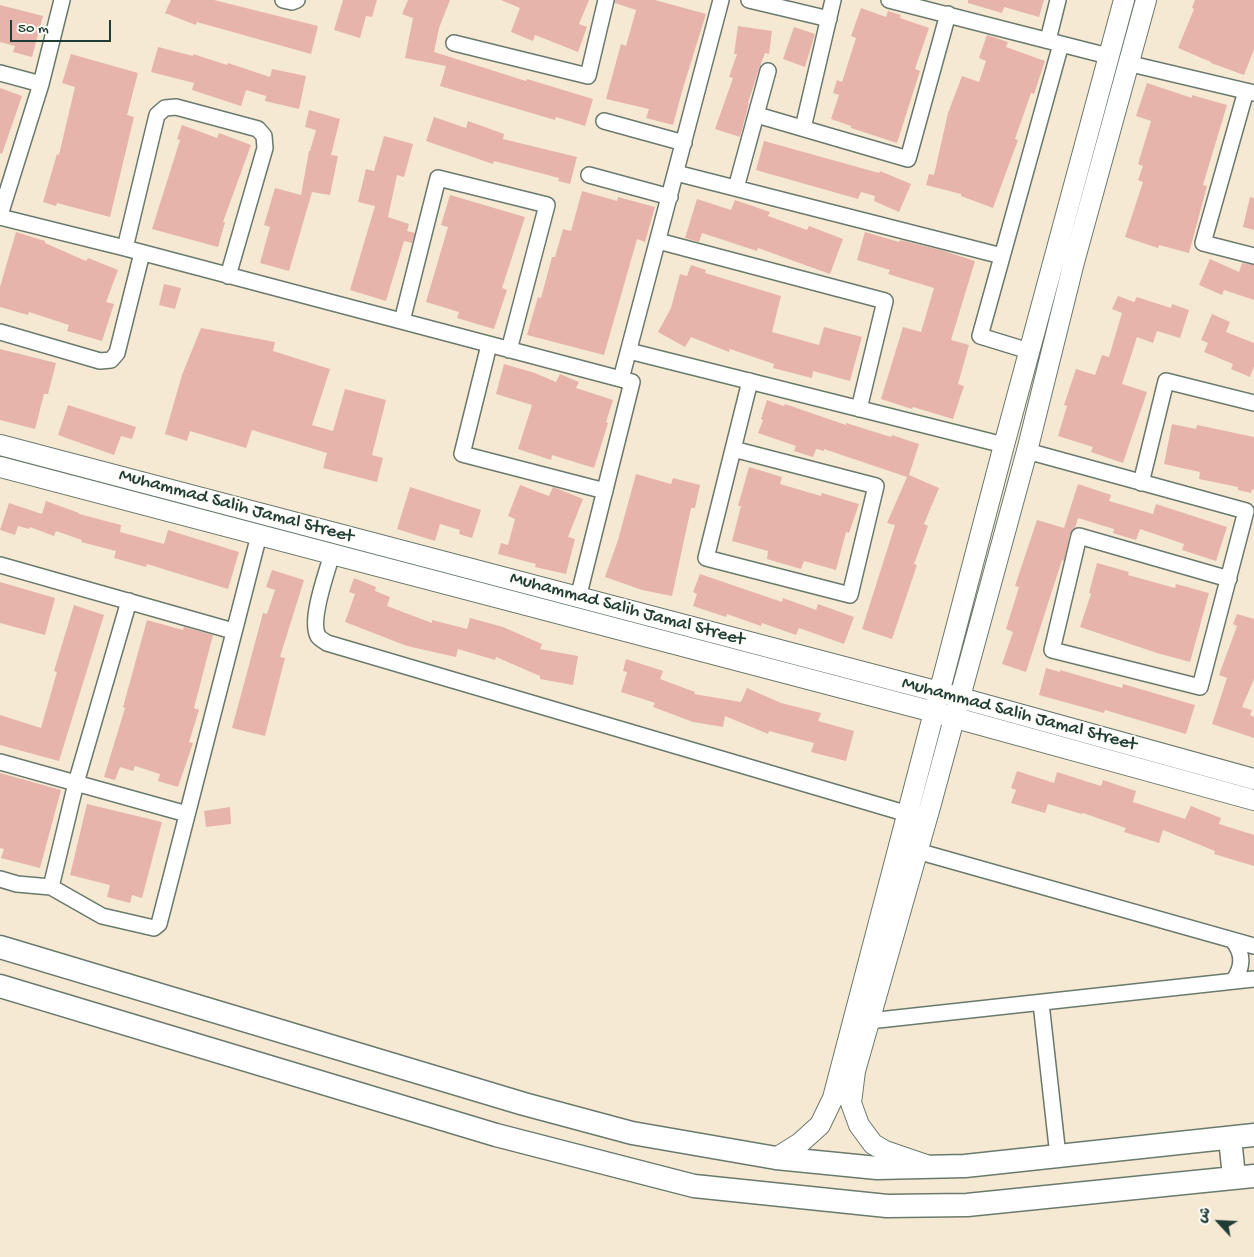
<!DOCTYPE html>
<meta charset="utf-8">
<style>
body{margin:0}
#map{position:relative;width:1254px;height:1257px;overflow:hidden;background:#f5e9d3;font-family:"Gochi Hand","Playpen Sans Arabic",sans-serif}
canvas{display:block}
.north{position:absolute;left:1194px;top:1197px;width:50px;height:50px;-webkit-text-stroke:4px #fdfcf7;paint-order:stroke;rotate:295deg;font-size:14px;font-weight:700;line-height:20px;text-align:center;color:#1f3d34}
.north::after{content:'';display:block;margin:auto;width:18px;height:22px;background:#1f3d34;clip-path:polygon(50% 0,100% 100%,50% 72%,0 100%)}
.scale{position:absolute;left:10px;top:20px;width:101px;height:22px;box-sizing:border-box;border:2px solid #1f3d34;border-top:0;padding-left:6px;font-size:15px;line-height:18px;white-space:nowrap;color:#1f3d34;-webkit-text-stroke:4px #fdfcf7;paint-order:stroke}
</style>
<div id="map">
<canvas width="1254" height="1257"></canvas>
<div class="north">ش</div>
<div class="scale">50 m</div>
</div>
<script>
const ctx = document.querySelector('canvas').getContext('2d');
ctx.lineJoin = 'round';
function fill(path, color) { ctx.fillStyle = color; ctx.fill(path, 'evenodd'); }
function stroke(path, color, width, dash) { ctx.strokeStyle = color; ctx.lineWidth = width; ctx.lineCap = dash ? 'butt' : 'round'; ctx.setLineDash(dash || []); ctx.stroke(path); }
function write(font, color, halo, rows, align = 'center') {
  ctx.font = font + ' "Gochi Hand",sans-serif'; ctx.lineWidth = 4; ctx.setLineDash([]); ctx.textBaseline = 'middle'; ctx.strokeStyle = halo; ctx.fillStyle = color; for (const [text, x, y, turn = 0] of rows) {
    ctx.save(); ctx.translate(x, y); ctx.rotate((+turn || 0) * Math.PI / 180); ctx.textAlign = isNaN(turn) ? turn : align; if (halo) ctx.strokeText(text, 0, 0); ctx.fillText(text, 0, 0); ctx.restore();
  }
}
fill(new Path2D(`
 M171,0H214L318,26L311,54L197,22L196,25L165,13Z
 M343,0H377L372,17L366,16L360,38L334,30Z
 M408,0H450L439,28L434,52L526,81L527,79L593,99L585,126L556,117L555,120L440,86L446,66L405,58L413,18L402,14Z
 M501,0H589L579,24L587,27L578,52L535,35L533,41L511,32L520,8Z
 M615,0H655L706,14L683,88L673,125L646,118L649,109L606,99L621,44L626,46L636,10L615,3Z
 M968,0H1044L1039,17L1004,7L1002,13L968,3Z
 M1195,0H1254V49L1244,75L1211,63V62L1178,48L1194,9L1192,8Z
 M0,5L43,16L32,57L13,52L15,46L0,42Z
 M861,8L886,17L888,11L901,15L900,18L929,28L915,69L920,71L897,143L851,128V126L831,119L839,95L833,93L837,80L842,82L856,38L851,36Z
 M738,26L772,31L769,54L765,53L759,69L748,103H749L740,137L715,129L733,78L729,77L737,54H734Z
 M794,27L815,34L805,67L783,59Z
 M987,35L1008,42L1006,47L1045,61L1034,94L1031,93L1015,139L1018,140L993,208L961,196V194L926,185L929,174L934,175L948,113L962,76L979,82L986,61L979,58Z
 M158,47L193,56V54L227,65L228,63L270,77L272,69L306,76L299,109L265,101L266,96L246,90L241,106L192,90L194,83L151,72Z
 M71,54L138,73L127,115L134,117L110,217L57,203L56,206L43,202L57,154L59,155L75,87L62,83Z
 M1147,83L1192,98V95L1227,105L1203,185L1207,186L1189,253L1159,245L1158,248L1125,237L1143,182L1138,180L1143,166L1138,164L1151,121L1136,116Z
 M0,88L22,96L2,154L0,153Z
 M309,110L340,119L331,155L338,156L330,195L312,192L289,271L260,263L270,227L264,225L275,188L301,195L309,151H310L316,130L305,127Z
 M434,117L466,128L468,121L504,134L503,139L577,157L570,184L558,181L559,178L494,161L493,164L426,141Z
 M182,125L217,138L219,133L251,145L223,222H225L218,247L152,229L180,140L177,139Z
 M384,136L413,144L404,177L397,175L388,217L409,224L407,231L415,233L412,243L404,241L386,301L350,290L375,206L358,202L366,169L374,171Z
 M764,141L879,173L880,171L911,184L899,212L874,201L875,196L861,192L858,199L756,170Z
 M582,191L617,201L618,197L655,207L645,242L637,239L604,355L527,335L538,297L541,298L552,257H555L563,229L571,231Z
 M450,195L525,217L502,288L507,290L494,329L457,318L459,312L426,302L448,227L441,225Z
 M1250,197L1254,198V230L1243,227Z
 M697,199L731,210L735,200L770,212L768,216L807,230L809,226L843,239L830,274L758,248L757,251L702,233L699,242L685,238Z
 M16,232L45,241V243L86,261L88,258L118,270L106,302L114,304L102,341L67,331L69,325L29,312L28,315L0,307V287Z
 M865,232L899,242L900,240L941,250L975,261L951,340L969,345L958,384L964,386L953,419L913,407L912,409L881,399L903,327L921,332L934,288L888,274L890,270L857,260Z
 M1210,259L1239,272L1242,263L1254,265V300L1224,290L1222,295L1199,285Z
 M691,265L706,270L705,273L781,296L772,332L819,345L824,327L862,337L850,381L813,371L812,378L773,368L774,364L730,349L729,352L691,337L685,347L658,332L671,308L680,274L687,276Z
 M164,284L181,288L175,309L159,305Z
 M1118,296L1134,302L1137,297L1171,308L1172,304L1189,310L1180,338L1157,331L1153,343L1137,337L1122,384L1147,392L1123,463L1091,452L1093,447L1058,436L1067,406L1064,405L1076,369L1095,375L1102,355L1109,357L1122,313L1112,309Z
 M1212,314L1230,322L1226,332L1254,343V366L1250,377L1231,369L1233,364L1204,352L1208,343L1201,340Z
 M201,328L275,342L273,351L330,369L312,425L333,431L345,389L386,400L372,455L383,458L377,482L323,468L327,453L252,430L246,448L190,431L187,441L165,434L182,375Z
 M0,349L56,363L48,394H44L35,429L0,420Z
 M504,364L535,373L556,382L560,374L579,382L576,388L613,400L606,422L608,423L594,468L552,455L551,460L518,449L532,405L496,394Z
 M767,400L784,406L785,404L846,425V423L891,437L892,435L919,444L909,475L939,488L924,524L928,526L914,564L917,565L892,639L862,629L895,525L887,523L907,477L824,449V451L816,449L813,457L794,451L796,446L758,433L763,420L761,419Z
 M68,405L136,427L132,439L121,436L114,455L58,435Z
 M1172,424L1196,429L1197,425L1254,437V490L1252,489L1251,493L1238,490V487L1199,479L1200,472L1164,464Z
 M749,467L782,477L780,484L821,496L822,493L859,504L849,533L846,532L836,570L804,561L801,569L767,559L768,551L732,541L741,506H738Z
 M636,474L671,484L673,478L700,485L695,508H691L672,596L642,590L605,577L618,540Z
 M1078,484L1111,495L1109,501L1153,514L1156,504L1227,527L1216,561L1182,550L1184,544L1140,529L1136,540L1113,533L1114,529L1078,518L1075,528L1070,534L1064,561L1062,560L1026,672L1002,664L1013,632L1006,629L1019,587L1015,586L1037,520L1064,528Z
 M520,485L549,496L553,487L583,499L568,537L575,539L566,574L535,567L536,564L498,554L501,543L508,545L515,519L508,516Z
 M410,487L481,510L472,538L459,534L460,530L440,524L435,541L397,529Z
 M46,501L79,513V514L121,525L120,532L164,544L168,530L239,552L228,589L147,564L146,567L114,558L116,551L81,542L82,540L56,531L54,536L30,527L29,529L18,526L15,535L0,530L9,503L42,514Z
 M1097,563L1129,572L1128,575L1175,588L1176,584L1209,593L1190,662L1157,653L1080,627L1091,594L1089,593Z
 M272,570L304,580L280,657L285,658L265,736L232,728L263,613L267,614L275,590L266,587Z
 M700,574L782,602L783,598L816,610L818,604L854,617L844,644L799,628L796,635L762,623L761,626L727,614L726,617L693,606L697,594L693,592Z
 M354,578L376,587L375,591L390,597L387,606L432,623V620L467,629L470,618L503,627L542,644L540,649L578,656L573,685L540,679V676L496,657L495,660L458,649L456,657L407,646L345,622L355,594L349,592Z
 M0,582L55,598L45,635L0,623Z
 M74,605L104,615L59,761L0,745V715L41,728L57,672L54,671Z
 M1237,614L1254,619V679L1242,707L1252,710L1250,715L1254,717V738L1212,724L1227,678L1219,675L1237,626L1233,624Z
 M147,620L183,630L184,627L213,635L194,708L199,710L189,742L193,743L178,787L158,781L160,774L135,766L133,771L120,767L115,780L104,777L125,708L123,707Z
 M626,659L663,671L660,679L695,692L694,694L741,702L747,688L781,703L821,713L818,721L854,731L846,761L811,752L814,743L769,731L768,734L725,716L723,727L693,722L653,707L655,703L621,692L627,672L623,671Z
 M1046,668L1060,672V670L1122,688L1123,684L1195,705L1186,734L1105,710L1104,713L1039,695Z
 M1017,771L1054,783L1057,772L1101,786L1103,780L1136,791L1133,802L1185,819L1191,806L1221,818L1219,824L1254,835V866L1214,854L1215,851L1163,830L1159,843L1124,832L1126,828L1083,813L1082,814L1048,804L1045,813L1011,803L1016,790L1011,788Z
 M0,773L61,790L40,868L1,858L4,849L0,848Z
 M87,804L162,822L142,898L132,895L130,903L107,897L110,885L70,875Z
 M230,807L231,824L206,827L204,811Z`), '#e7b4ab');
const street = new Path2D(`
 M283,0L292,2L297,0
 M749,0L829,19
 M889,0L1108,56
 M1048,40L1058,0
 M454,43L588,76L606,0
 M1127,63L1254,93
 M0,73L41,84
 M1246,91L1203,243L1254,256
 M757,115L908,159L948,14
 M604,121L684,143
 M803,128L833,0
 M676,173L1002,256
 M589,175L670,197
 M736,188L768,71
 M0,215L41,84L62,0
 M0,217L125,248L632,382L578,598
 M658,241L885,301L859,409
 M125,248L157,115L165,108L176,107L258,129L264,136L265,148L228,276
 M402,321L438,178L547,205L509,350
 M0,332L100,361L111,360L117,353L142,253
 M489,345L462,454L605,491
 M629,351L1004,445
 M1029,351L980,336L1061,44
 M621,379L721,0
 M733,449L876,486L850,595L706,558L750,381
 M1027,451L1246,511L1200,687L1052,650L1079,536L1229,579
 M1141,483L1166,381L1254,403
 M332,554C327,572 309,620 318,636C320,639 324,641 327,643L908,814
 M0,565L233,631
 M0,762L187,814
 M917,851L1254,946
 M0,879L17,884L51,887L102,916L154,928L159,924L259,535
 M51,887L76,783L129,601
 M1233,981C1243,968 1244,954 1233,941
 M1041,1003L1058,1156
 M869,1021L1254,979`);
const secondary = new Path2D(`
 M0,445L939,692L1254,779
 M0,467L934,712L1254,800
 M776,1158L800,1143L820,1125L833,1098L1004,445L1124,0
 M926,1165L885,1151L873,1144L859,1125L851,1103L855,1071L930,807L1027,451L1074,262L1146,0`);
const primary = new Path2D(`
 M0,947L524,1104L632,1133L776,1158L877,1168L965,1166L1254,1135
 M0,986L496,1135L694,1186L887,1206L967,1205L1254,1176
 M1230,1138L1234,1177`);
stroke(street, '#6a796c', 18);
stroke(secondary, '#6a796c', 22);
stroke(primary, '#6a796c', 25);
stroke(street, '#fff', 15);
stroke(secondary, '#fff', 20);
stroke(primary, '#fff', 22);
write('19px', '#1f3d34', '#fdfcf7', [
 ["Muhammad Salih Jamal Street",236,507,15],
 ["Muhammad Salih Jamal Street",627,610,15],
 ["Muhammad Salih Jamal Street",1019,715,15]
]);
</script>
